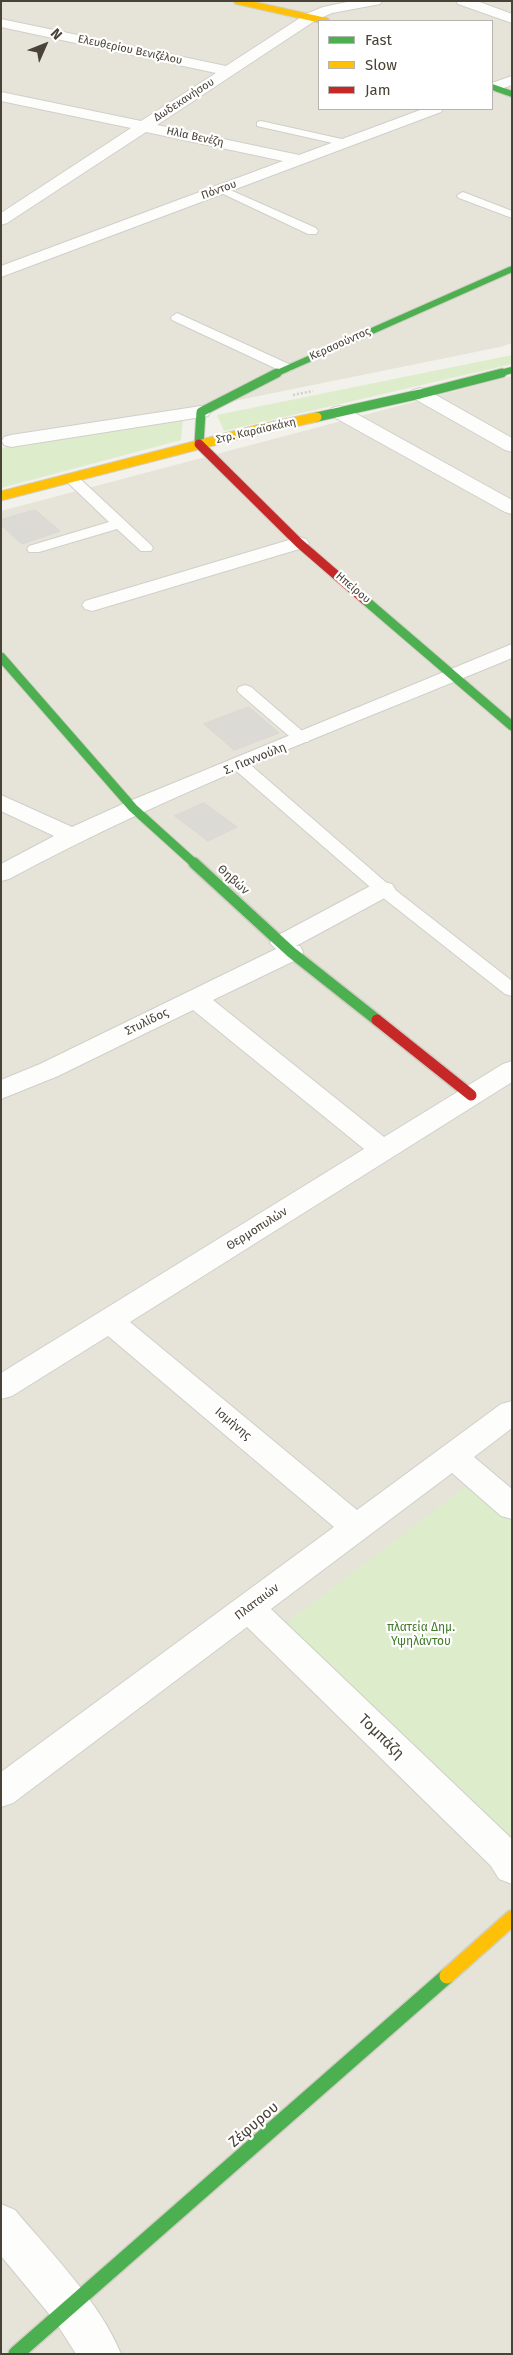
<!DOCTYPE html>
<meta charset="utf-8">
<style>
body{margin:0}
#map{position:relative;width:513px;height:2355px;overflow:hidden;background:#f2f1ec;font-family:"Fira Sans",sans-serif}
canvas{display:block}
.frame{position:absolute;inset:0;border:2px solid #494337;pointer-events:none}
.legend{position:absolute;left:318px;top:20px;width:175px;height:90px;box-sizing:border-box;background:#fff;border:1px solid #b6b4af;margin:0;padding:6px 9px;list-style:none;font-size:15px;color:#494337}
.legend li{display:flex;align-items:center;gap:10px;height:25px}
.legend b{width:25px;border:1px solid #b6b4af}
.north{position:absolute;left:20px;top:20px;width:50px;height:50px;-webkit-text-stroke:4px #fff;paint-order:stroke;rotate:46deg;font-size:14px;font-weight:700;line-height:20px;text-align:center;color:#494337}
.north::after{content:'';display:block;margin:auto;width:18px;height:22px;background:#494337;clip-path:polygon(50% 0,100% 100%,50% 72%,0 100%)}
</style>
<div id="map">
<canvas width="513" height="2355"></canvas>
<div class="frame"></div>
<ul class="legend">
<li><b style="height:6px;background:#4caf50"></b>Fast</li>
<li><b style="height:6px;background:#ffc107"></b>Slow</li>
<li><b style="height:6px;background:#c62828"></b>Jam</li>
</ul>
<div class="north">N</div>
</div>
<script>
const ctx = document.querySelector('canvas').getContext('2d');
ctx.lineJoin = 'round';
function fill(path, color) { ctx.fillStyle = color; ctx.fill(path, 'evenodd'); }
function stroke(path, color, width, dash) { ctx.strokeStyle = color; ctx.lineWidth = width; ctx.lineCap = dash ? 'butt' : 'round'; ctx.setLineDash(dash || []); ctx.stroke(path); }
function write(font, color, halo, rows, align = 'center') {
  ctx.font = font + ' "Fira Sans",sans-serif'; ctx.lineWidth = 4.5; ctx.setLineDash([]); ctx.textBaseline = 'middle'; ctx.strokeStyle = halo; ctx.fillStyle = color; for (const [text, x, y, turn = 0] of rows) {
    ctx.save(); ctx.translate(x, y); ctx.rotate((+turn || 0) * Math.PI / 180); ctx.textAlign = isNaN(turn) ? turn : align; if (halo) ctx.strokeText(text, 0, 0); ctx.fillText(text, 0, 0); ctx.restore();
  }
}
fill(new Path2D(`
 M1,1H512V343L500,347L224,403L1,437ZM319,21H492V109H319Z
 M512,376V2354H1V511Z`), '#e6e3d9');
fill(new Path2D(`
 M512,355V364L224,431L217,415Z
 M183,420L181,440L1,488V448Z
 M470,1483L512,1521V1841L280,1628Z`), '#ddedcc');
const building = new Path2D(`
 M35,510L60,531L22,544L1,525V520Z
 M249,707L279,733L234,750L204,724Z
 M204,803L237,827L208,841L175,816Z`);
fill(building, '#dcdad4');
stroke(building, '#dad8d2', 1);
const lane = new Path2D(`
 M261,121L346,140L352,143L346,146L257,126V122Z
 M221,186L316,228L318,231L316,234H308L217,191L215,189Z
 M463,192L512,211V218L459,198L457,196L459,194Z
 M177,313L291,365L293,368L291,371H281L172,320L171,317Z
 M71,474L76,475L151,545L153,548L151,551H141L117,529L39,552H29L27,549L29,546L109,522L66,481L64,478Z
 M245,685L251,687L308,736L310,739L308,742H296L239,693L237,690L239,687Z
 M240,760L246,761L389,885L512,981V996L505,994L377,893L234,769L232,765L234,761Z`);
const street = new Path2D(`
 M352,1H382L380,4L332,13L316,20L157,125L299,155L423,109H443L441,112L1,277V266L283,161L146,132L7,223L1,225V213L131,128L1,101V92L141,121L216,73L1,27V19L226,66L306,14L323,7Z
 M456,1H477L512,14V23L458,4Z
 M512,76V85L492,92V83Z
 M420,388L427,390L512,438V452L505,450L413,398L411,394L413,390Z
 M201,406L208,408L210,412L208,416L11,447L4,445L2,441L4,437L11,435Z
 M339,406L346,408L512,500V514L505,512L332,416L330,412L332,408Z
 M299,537L306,539L309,543L306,547L99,609L92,611L85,609L82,605L85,601Z
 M512,644V658C343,728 170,792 9,879L1,881V864L54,836L1,811V795L72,827L125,803Z
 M383,882L392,884L395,889L392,894L296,946H300L303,952L300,958L213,1000L384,1137L503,1064L512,1061V1082L130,1322L357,1510L501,1404L512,1401V1428L474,1457L512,1489V1519L501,1516L452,1473L271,1609L512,1839V1884L499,1879L491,1866L247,1627L13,1803L1,1807V1772L334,1527L108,1336L12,1396L1,1399V1373L364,1149L193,1010L58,1076L1,1099V1080L40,1064L276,949L270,943L273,938L374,884Z
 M1,2204L15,2210C51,2253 100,2302 121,2354H76L55,2321L1,2256Z`);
const fastFar3 = new Path2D(`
 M492,87L512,94
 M275,374L512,269
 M497,374L512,370`);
const fastFar2 = new Path2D(`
 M317,417L420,394L502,373
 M199,444L201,412L277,373
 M365,600L512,726
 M1,657L133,808L195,864`);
const fastFar1 = new Path2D(`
 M194,863L291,952L377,1020`);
const fast = new Path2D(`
 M16,2354L447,1976`);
const slowFar2 = new Path2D(`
 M237,1L326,21`);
const slowFar1 = new Path2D(`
 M1,496L252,431L317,417`);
const slow = new Path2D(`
 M447,1976L512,1918`);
const jamFar1 = new Path2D(`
 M199,444L299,543L365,600`);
const jam = new Path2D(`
 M377,1020L471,1095`);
stroke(lane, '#d0cfca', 2);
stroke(street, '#d0cfca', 2);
stroke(fastFar3, '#d1cec3', 8);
stroke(fastFar2, '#d1cec3', 11);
stroke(fastFar1, '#d1cec3', 14);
stroke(fast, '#d1cec3', 18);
stroke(slowFar2, '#d1cec3', 8);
stroke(slowFar1, '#d1cec3', 11);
stroke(slow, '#d1cec3', 18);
stroke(jamFar1, '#d1cec3', 11);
stroke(jam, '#d1cec3', 14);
stroke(new Path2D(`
 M293,395L313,391`), '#d2d1cb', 2.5, [2, 2]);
fill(lane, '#fdfdfc');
fill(street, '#fdfdfc');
stroke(fastFar3, '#4caf50', 6);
stroke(fastFar2, '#4caf50', 9);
stroke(fastFar1, '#4caf50', 11);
stroke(fast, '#4caf50', 15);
stroke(slowFar2, '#ffc107', 6);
stroke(slowFar1, '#ffc107', 9);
stroke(slow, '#ffc107', 15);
stroke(jamFar1, '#c62828', 9);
stroke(jam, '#c62828', 11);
write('11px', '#494337', '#fff', [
 ["Ελευθερίου Βενιζέλου",130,50,12],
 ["Δωδεκανήσου",184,100,-33],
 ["Ηλία Βενέζη",195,137,12],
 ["Πόντου",219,190,-20],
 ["Κερασούντος",340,344,-24],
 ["Στρ. Καραϊσκάκη",256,431,-13],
 ["Ηπείρου",353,588,40]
]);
write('12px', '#494337', '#fff', [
 ["Σ. Γιαννούλη",255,759,-22],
 ["Θηβών",233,880,42],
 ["Στυλίδος",147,1022,-26],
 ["Θερμοπυλών",257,1229,-32],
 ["Ισμήνης",233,1424,40],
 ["Πλαταιών",257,1602,-37]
]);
write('12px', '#427b2a', '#fff', [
 ["πλατεία Δημ.",421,1628],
 ["Υψηλάντου",421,1642]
]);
write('15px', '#494337', '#fff', [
 ["Τομπάζη",381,1737,44],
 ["Ζέφυρου",254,2125,-41]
]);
</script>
